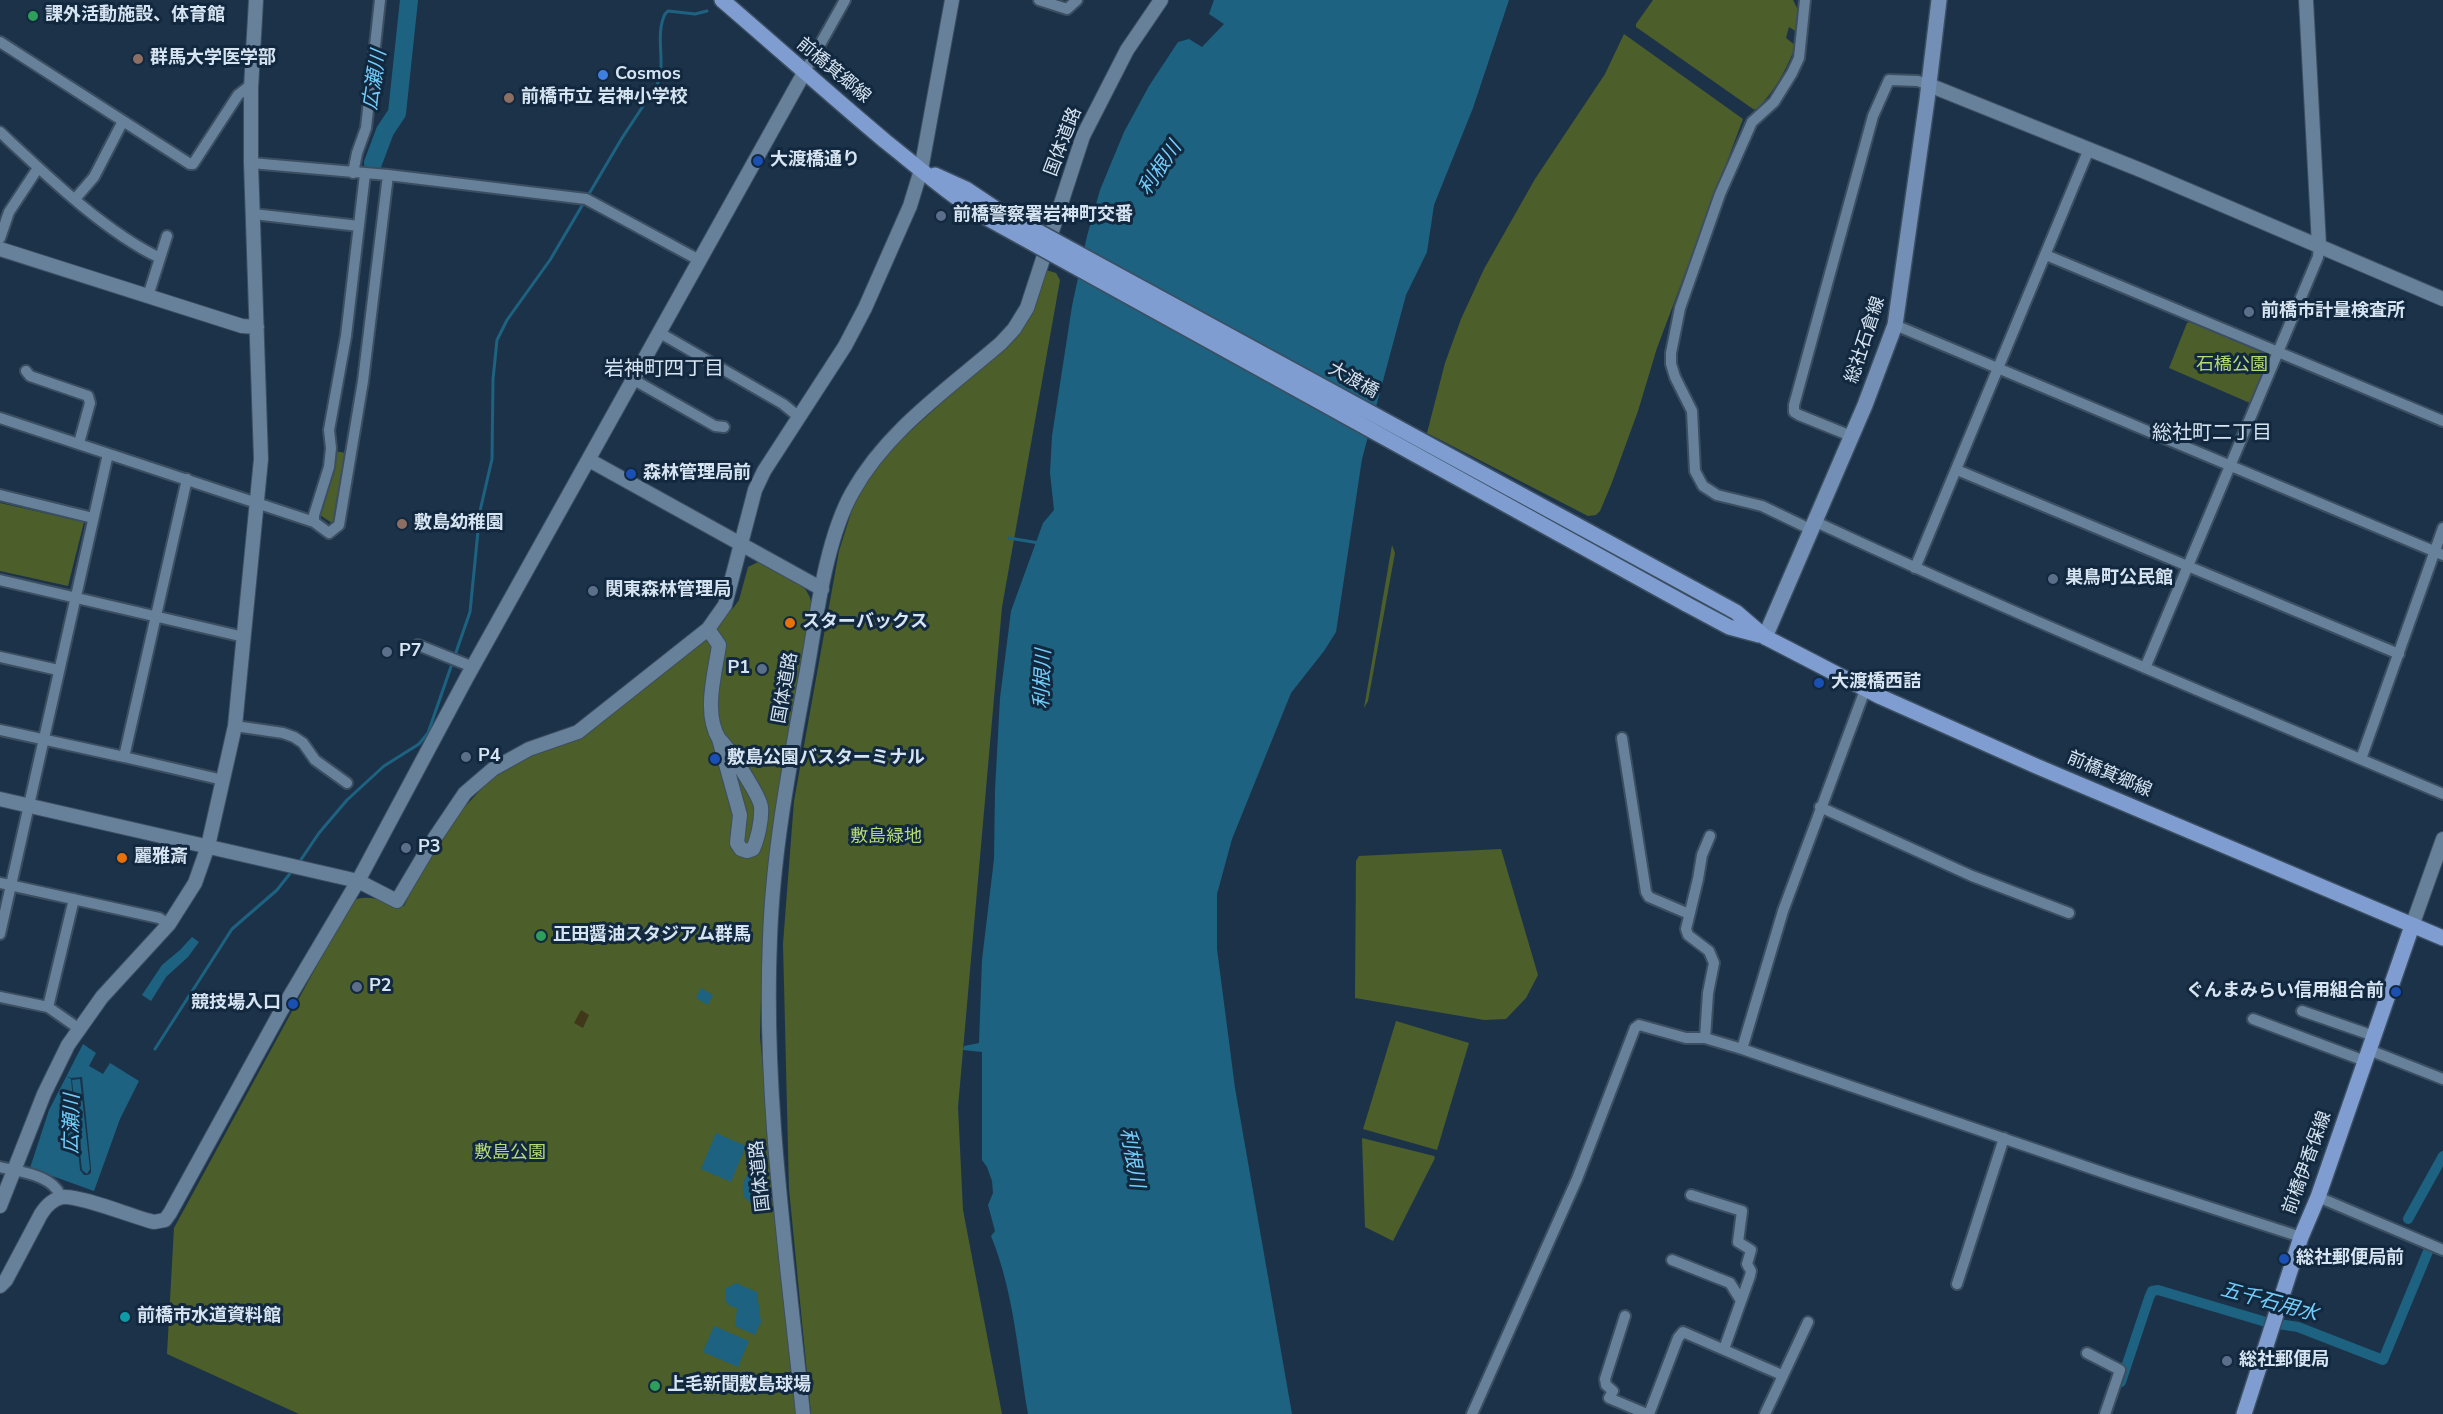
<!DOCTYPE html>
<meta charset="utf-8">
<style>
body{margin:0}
canvas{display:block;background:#1c3249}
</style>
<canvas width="2443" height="1414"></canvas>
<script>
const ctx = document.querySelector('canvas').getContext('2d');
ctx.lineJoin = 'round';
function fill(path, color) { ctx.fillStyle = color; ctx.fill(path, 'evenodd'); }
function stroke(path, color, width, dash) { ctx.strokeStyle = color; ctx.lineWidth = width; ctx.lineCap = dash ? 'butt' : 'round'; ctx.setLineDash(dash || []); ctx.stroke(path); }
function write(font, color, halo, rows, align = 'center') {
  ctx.font = font + ' "Nunito Sans","Noto Sans JP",sans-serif'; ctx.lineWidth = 6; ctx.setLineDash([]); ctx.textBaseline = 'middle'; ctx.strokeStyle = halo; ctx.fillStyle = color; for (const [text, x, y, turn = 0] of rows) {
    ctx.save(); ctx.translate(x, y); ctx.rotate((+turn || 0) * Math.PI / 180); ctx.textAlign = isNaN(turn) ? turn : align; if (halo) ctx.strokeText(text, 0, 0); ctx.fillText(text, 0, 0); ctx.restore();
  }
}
fill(new Path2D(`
 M1653,0H1793L1797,8V32L1789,27L1786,38L1796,46C1785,71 1776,90 1756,110L1753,109L1636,27V24Z
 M1624,34L1743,119L1657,348L1638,411L1611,485L1600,511L1596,515L1588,516L1427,433L1445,363L1461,319L1484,269L1535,179L1605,74Z
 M1046,270L1056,273L1060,280L1002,607L958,1107L963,1210L1002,1414H811L789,1189L783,944L794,801L839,551L856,497L885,454L1002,348Z
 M2192,321L2266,352L2268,358L2250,403L2169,368L2187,323Z
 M334,451L346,453L335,525L317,513Z
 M0,503L84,522L68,586L0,571Z
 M1392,545L1395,553L1368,701L1364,708Z
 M760,561C781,572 809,580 812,606L772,837L762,956L760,1037L796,1414H299L167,1354L174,1228L352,901C367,893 388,902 404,906L417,878L451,822L494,775L536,752L593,729L699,642L734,607L739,600L748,567Z
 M1501,849L1538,975L1526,998L1506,1019L1484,1020L1355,998L1356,861L1359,856Z
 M1396,1021L1469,1043L1437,1150L1363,1129Z
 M1362,1138L1434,1156L1435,1158L1393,1241L1365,1227Z`), '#4c5e2a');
fill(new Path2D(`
 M581,1010L589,1015L583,1028L574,1023Z`), '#403818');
fill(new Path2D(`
 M1214,0H1509L1473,108L1434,205L1427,252L1406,295L1362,459L1336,632L1324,651L1291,693L1232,839L1217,894V949L1235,1088L1292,1414H1028C1018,1355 1014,1292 991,1236L995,1231L988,1205L993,1193L992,1181L987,1167L982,1160V1052L963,1050L964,1046L979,1043L982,960L994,859L995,790L1000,698L1011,611L1043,523L1054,510L1050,473L1052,436L1072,306L1087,236L1100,190L1124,132L1149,86L1178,42L1189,39L1202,47L1224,24L1209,14Z
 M192,937L199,942L188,957L166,977L151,1001L142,995L162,965L180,950Z
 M701,988L713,995L708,1005L696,998Z
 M83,1044L96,1053L89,1066L103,1074L110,1063L139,1081L120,1119L94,1191L30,1168L49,1110Z
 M716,1133L746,1146L731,1182L701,1169Z
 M756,1154L762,1156L766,1196L761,1202L751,1203L744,1197C740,1183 746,1173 757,1164L754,1156Z
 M736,1283L757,1292L761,1322L755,1335L735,1326L737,1308L730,1306L725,1300V1289Z
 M714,1326L749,1341L738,1367L703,1352Z`), '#1d6281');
fill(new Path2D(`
 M66,1076L71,1078L82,1077L91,1168V1173L88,1175H84L80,1170L71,1079ZM80,1079L90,1169L87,1174L82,1170L72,1080Z`), '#1c3249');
stroke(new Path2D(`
 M1009,538L1039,543
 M298,864L319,833L347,800L384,766L419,744L428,733L470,612L480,511L492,459L493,379L497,340L507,320L550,260L622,138L657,85C667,63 654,37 665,14L668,11L695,14L707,11
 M155,1049L232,929L277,890L292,871`), '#1d6281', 3);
stroke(new Path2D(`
 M2408,1219L2443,1156
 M2121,1382L2149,1298L2152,1291L2158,1290L2266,1322L2298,1327L2383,1360L2429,1249`), '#1d6281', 10);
stroke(new Path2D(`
 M373,163L385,131L397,113L409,0`), '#1d6281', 18);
const minor = new Path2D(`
 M1039,0L1067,9L1077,0
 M1805,0L1799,58L1792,73L1774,102L1752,122L1720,194L1680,308L1671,353V364L1675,377L1692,411L1695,471L1703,486L1717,495L1762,506L1812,530
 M0,42L190,164H193L238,95L247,88H251
 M804,73L845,0
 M0,132C45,174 105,232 160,258
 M251,163L388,175L586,199L699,260
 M353,173L357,153L366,128L380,0
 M75,199L94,177L123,121
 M253,214L359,226
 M0,238L9,212L38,168
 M2046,255L2443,421
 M148,296L167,236
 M1895,325L2443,555
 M660,333L783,404L799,417
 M26,371L30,376L88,396L90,403L79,443
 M634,380L715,426L724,427
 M0,418L314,522L329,533L339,525L363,381L388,175
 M1851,436L1799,415L1794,412V405L1873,116L1889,80L1918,81L1929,85
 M1957,470L2399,654
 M187,479L124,757L223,780
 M0,495L93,518
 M314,522V515L329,467L331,448L329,430L346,336L365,174
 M1816,522C2022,618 2233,705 2443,794
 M1915,568L2089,149
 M0,580L244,637
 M418,645L473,667
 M0,657L58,670
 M2145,668L2318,257L2319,245
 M235,726L283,733L294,737L303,743L315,760L347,783
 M0,730L124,757
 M1622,738L1646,892L1649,897L1689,914
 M2361,759L2443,528
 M1820,807L1972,876L2069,913
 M0,883L159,918L169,924
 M0,934L108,454
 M0,997L48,1007L78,1028
 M48,1007L74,899
 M2302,1011L2374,1036
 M2253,1019L2365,1061
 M1705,1038L1708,993L1714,963L1709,951L1688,935L1686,929L1698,879L1702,855L1710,836
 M1742,1049L1783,911L1865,690
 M2369,1050L2443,1079
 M0,1167C21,1172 53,1175 61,1197
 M1691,1195L1742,1211L1738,1242L1751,1250L1747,1264L1751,1271L1750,1276L1724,1349
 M2318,1197L2443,1250
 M1672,1260L1730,1283L1740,1299
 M1957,1284L2004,1138
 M1625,1316L1605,1379L1606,1385L1613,1391L1609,1398L1647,1414
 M2087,1353L2120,1370L2105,1414
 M1472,1414L1577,1179L1635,1028L1639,1025L1686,1038H1705L1742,1049L2128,1181L2301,1237
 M1649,1414L1678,1338L1683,1332L1782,1375
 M1765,1414L1808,1322`);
const tertiary = new Path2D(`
 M2306,0L2319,245
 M1929,85L2143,171L2443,299
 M0,249L242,326L257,327
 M589,460L822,589
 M708,629L719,645C715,674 703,712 719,739L740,815L737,843L741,849L747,851L753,849C758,838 762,819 761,807C760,796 728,747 719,739
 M0,799L358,881L397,901L432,842L465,793L493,769L529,749L578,732L708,629L725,605L755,490L764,471L845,346L865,308L910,206L921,170L952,0
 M2412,926L2443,839
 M0,1206L44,1094L68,1045L102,997L169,924L195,883L208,846L235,726L261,459L251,163V88L256,0
 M0,1286L6,1280L41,1214C46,1206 53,1199 63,1197C80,1195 133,1217 154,1222L165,1220L170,1213L281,1011L358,881L467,677L804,73
 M803,1414C787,1256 763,1097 770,938C773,850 790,763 806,676C816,621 825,541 852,493C886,431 948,389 1001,343L1014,329L1027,308L1083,136L1127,50L1161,0`);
const secondary = new Path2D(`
 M1765,637L1865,405L1895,325L1927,100L1939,0`);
const primary = new Path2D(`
 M722,0C777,47 830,95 885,141C919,168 951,196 987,218
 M935,175L966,189L993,207
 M1694,589L1736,612L1765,637L1881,697L2036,766L2443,938
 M1686,604L1729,627L1759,635
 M2244,1414L2301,1237L2318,1197L2412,926`);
stroke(minor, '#3b4f61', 14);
stroke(tertiary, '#3b4f61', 16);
stroke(secondary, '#3b4f61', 18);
stroke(primary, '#3b4f61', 18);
stroke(minor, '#68819b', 10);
stroke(tertiary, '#68819b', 14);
stroke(secondary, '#748fb5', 15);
stroke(primary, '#7f9dd0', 15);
const primaryBridge = new Path2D(`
 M993,207L1694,589
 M987,218L1686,604`);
stroke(primaryBridge, '#3b4f61', 18, []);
stroke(primaryBridge, '#7f9dd0', 15);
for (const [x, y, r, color] of [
 [33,16,6,"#2e9e5b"],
 [138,59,6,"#8d6e63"],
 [603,75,6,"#3f7fe0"],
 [509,98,6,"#8d6e63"],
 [758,161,6,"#1a4fb4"],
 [941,216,6,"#5c6f8a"],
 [2249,312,6,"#5c6f8a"],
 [631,474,6,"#1a4fb4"],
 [402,524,6,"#8d6e63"],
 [2053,579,6,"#5c6f8a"],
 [593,591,6,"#5c6f8a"],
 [790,623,6,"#e8710a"],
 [387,652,6,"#5c6f8a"],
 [762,669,6,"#5c6f8a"],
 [1819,683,6,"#1a4fb4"],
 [466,757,6,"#5c6f8a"],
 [715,759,6,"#1a4fb4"],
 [406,848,6,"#5c6f8a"],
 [122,858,6,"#e8710a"],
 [541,936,6,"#2e9e5b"],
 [357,987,6,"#5c6f8a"],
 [2396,992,6,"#1a4fb4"],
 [293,1004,6,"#1a4fb4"],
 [2284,1259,6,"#1a4fb4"],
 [125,1317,6,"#0f9aa8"],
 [2227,1361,6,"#5c6f8a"],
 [655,1386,6,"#2e9e5b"]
]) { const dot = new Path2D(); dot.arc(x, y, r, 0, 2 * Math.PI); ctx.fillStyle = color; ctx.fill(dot); stroke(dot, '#12283e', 2); }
write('bold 18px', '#d6e4f2', '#12283e', [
 ["課外活動施設、体育館",45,16],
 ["群馬大学医学部",150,59],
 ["Cosmos",615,75],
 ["前橋市立 岩神小学校",521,98],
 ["大渡橋通り",770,161],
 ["前橋警察署岩神町交番",953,216],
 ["前橋市計量検査所",2261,312],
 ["森林管理局前",643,474],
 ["敷島幼稚園",414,524],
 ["巣鳥町公民館",2065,579],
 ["関東森林管理局",605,591],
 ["スターバックス",802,623],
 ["P7",399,652],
 ["P1",750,669,"right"],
 ["大渡橋西詰",1831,683],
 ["P4",478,757],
 ["敷島公園バスターミナル",727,759],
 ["P3",418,848],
 ["麗雅斎",134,858],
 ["正田醤油スタジアム群馬",553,936],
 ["P2",369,987],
 ["ぐんまみらい信用組合前",2384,992,"right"],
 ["競技場入口",281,1004,"right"],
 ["総社郵便局前",2296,1259],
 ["前橋市水道資料館",137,1317],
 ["総社郵便局",2239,1361],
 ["上毛新聞敷島球場",667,1386]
], 'left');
write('18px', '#d6e4f2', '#12283e', [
 ["前橋箕郷線",833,71,40],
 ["国体道路",1064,142,-69],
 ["総社石倉線",1866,340,-72],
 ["大渡橋",1353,381,29],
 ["国体道路",786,688,-80],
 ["前橋箕郷線",2109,775,23],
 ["前橋伊香保線",2308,1163,-70],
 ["国体道路",761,1176,-96]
]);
write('18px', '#b6da75', '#12283e', [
 ["石橋公園",2232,366],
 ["敷島緑地",886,838],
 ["敷島公園",510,1154]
]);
write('italic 20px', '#74cefc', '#12283e', [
 ["広瀬川",376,80,-81],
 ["利根川",1161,169,-56],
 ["利根川",1044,679,-88],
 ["広瀬川",73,1124,-89],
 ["利根川",1131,1158,80],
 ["五千石用水",2269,1303,15]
]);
write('20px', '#d6e4f2', '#12283e', [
 ["岩神町四丁目",664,370],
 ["総社町二丁目",2212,434]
]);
</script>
